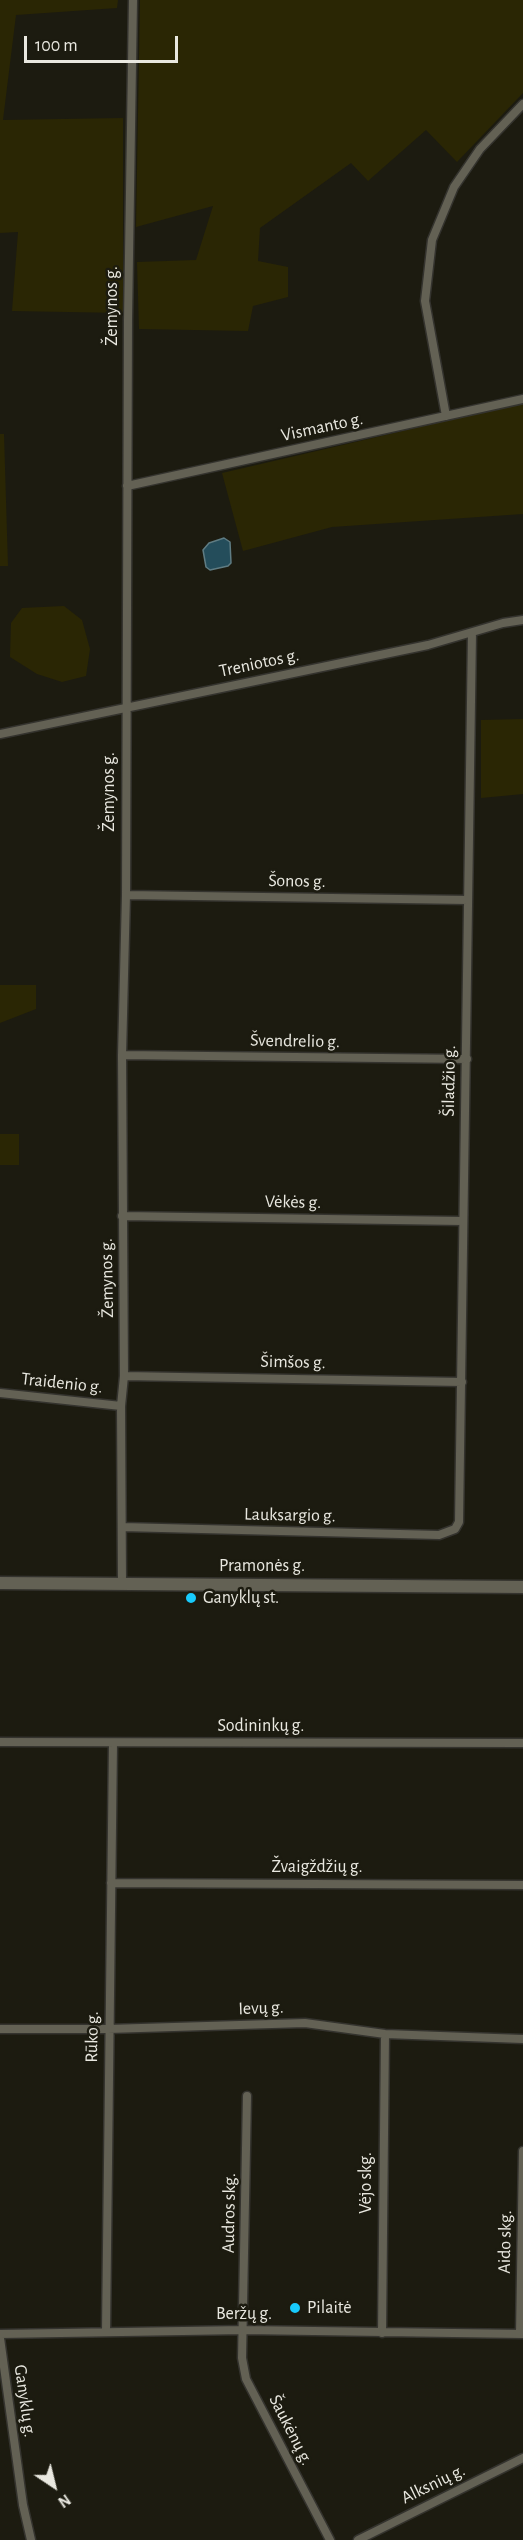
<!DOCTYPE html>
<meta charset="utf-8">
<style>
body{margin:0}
#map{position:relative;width:523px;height:2540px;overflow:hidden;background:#1c1b10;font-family:"Alegreya Sans",sans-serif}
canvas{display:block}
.north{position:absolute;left:24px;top:2456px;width:60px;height:60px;-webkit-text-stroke:4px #1c1b10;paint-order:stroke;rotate:145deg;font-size:16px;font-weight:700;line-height:24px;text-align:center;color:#e9e8e0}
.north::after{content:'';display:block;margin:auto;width:21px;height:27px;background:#e9e8e0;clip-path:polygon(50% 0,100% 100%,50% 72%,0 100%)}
.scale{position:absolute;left:24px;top:36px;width:154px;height:27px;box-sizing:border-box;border:3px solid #e9e8e0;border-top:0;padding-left:8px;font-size:18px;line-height:21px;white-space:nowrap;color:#e9e8e0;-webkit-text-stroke:4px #1c1b10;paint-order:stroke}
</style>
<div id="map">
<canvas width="523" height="2540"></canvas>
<div class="north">N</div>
<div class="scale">100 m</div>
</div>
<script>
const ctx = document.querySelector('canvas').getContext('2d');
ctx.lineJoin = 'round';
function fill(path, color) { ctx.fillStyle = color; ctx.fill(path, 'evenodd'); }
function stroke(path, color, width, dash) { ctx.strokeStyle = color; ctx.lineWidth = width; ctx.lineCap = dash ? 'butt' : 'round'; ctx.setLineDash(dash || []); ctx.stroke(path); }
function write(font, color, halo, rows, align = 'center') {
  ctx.font = font + ' "Alegreya Sans",sans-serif'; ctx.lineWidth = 5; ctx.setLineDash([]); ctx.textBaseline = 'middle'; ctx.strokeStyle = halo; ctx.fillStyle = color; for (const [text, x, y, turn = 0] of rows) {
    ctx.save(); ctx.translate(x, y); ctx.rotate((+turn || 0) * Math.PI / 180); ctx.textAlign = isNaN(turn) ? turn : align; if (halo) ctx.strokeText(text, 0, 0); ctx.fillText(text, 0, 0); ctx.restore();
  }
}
fill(new Path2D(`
 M0,0H118L117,8L16,15L3,120L123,118V313L12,311L18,232L0,233Z
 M140,0H523V93L457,162L426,130L368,181L351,163L260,228L258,261L288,267V297L253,306L248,331L139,329L137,262L196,260L213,206L136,227Z
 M523,403V514L332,527L243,551L222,473Z
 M0,434H4L8,566H0Z
 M64,606L82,620L90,649L86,676L62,682L37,674L10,657L11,623L22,608Z
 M523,719V794L481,798V720Z
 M0,985H36V1009L0,1023Z
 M0,1134H19V1165H0Z`), '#2a2604');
const water = new Path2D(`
 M224,538L230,542L231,563L228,566L210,570L206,567L203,550L209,543Z`);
fill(water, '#244d5b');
stroke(water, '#5f7c83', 1.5);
const minor = new Path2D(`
 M446,416L425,301L432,240L454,187L480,149L523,104
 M127,486L523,399
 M0,734L428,645L503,623L523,620
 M126,895L468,900
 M122,1055L467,1059
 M122,1216L462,1221
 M124,1376L462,1382
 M0,1393L121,1406
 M122,1527L439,1535L455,1529L459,1522L472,633
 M122,1583L121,1406L124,1376L122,1055L126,895L128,320L133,0
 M0,1742L523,1743
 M111,1883L523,1885
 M0,2029H108L305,2023L385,2034L523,2039
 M247,2096L242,2358L246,2379L330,2540
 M106,2331L113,1743
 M382,2333L385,2034
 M0,2334L244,2330L523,2334
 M520,2334L523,2151
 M0,2338L23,2505L31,2540
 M358,2540L523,2458`);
const secondary = new Path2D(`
 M0,1583L523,1587`);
stroke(minor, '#34332e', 11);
stroke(secondary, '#34332e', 15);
stroke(minor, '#636154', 8);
stroke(secondary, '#636154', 12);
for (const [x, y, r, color] of [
 [191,1598,6,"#18cafc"],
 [295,2308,6,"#18cafc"]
]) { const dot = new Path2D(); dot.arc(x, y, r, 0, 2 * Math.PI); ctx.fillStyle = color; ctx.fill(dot); stroke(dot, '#1c1b10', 2); }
write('18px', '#e9e8e0', '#1c1b10', [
 ["Žemynos g.",112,306,-90],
 ["Vismanto g.",322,427,-12],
 ["Treniotos g.",259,663,-12],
 ["Žemynos g.",109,792,-90],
 ["Šonos g.",297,881,1],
 ["Švendrelio g.",295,1041,1],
 ["Šiladžio g.",449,1081,-89],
 ["Vėkės g.",293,1202,1],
 ["Žemynos g.",107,1278,-91],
 ["Šimšos g.",293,1362,1],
 ["Traidenio g.",62,1383,6],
 ["Lauksargio g.",290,1515,1],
 ["Pramonės g.",262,1566],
 ["Sodininkų g.",261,1726],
 ["Žvaigždžių g.",317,1867],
 ["Ievų g.",261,2008,-2],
 ["Rūko g.",92,2037,-89],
 ["Vėjo skg.",366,2183,-90],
 ["Audros skg.",229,2213,-89],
 ["Aido skg.",505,2242,-89],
 ["Beržų g.",244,2314],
 ["Ganyklų g.",25,2401,82],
 ["Šaukėnų g.",291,2430,63],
 ["Alksnių g.",433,2484,-26]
]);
write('18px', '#e9e8e0', '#1c1b10', [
 ["Ganyklų st.",203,1598],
 ["Pilaitė",307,2308]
], 'left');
</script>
